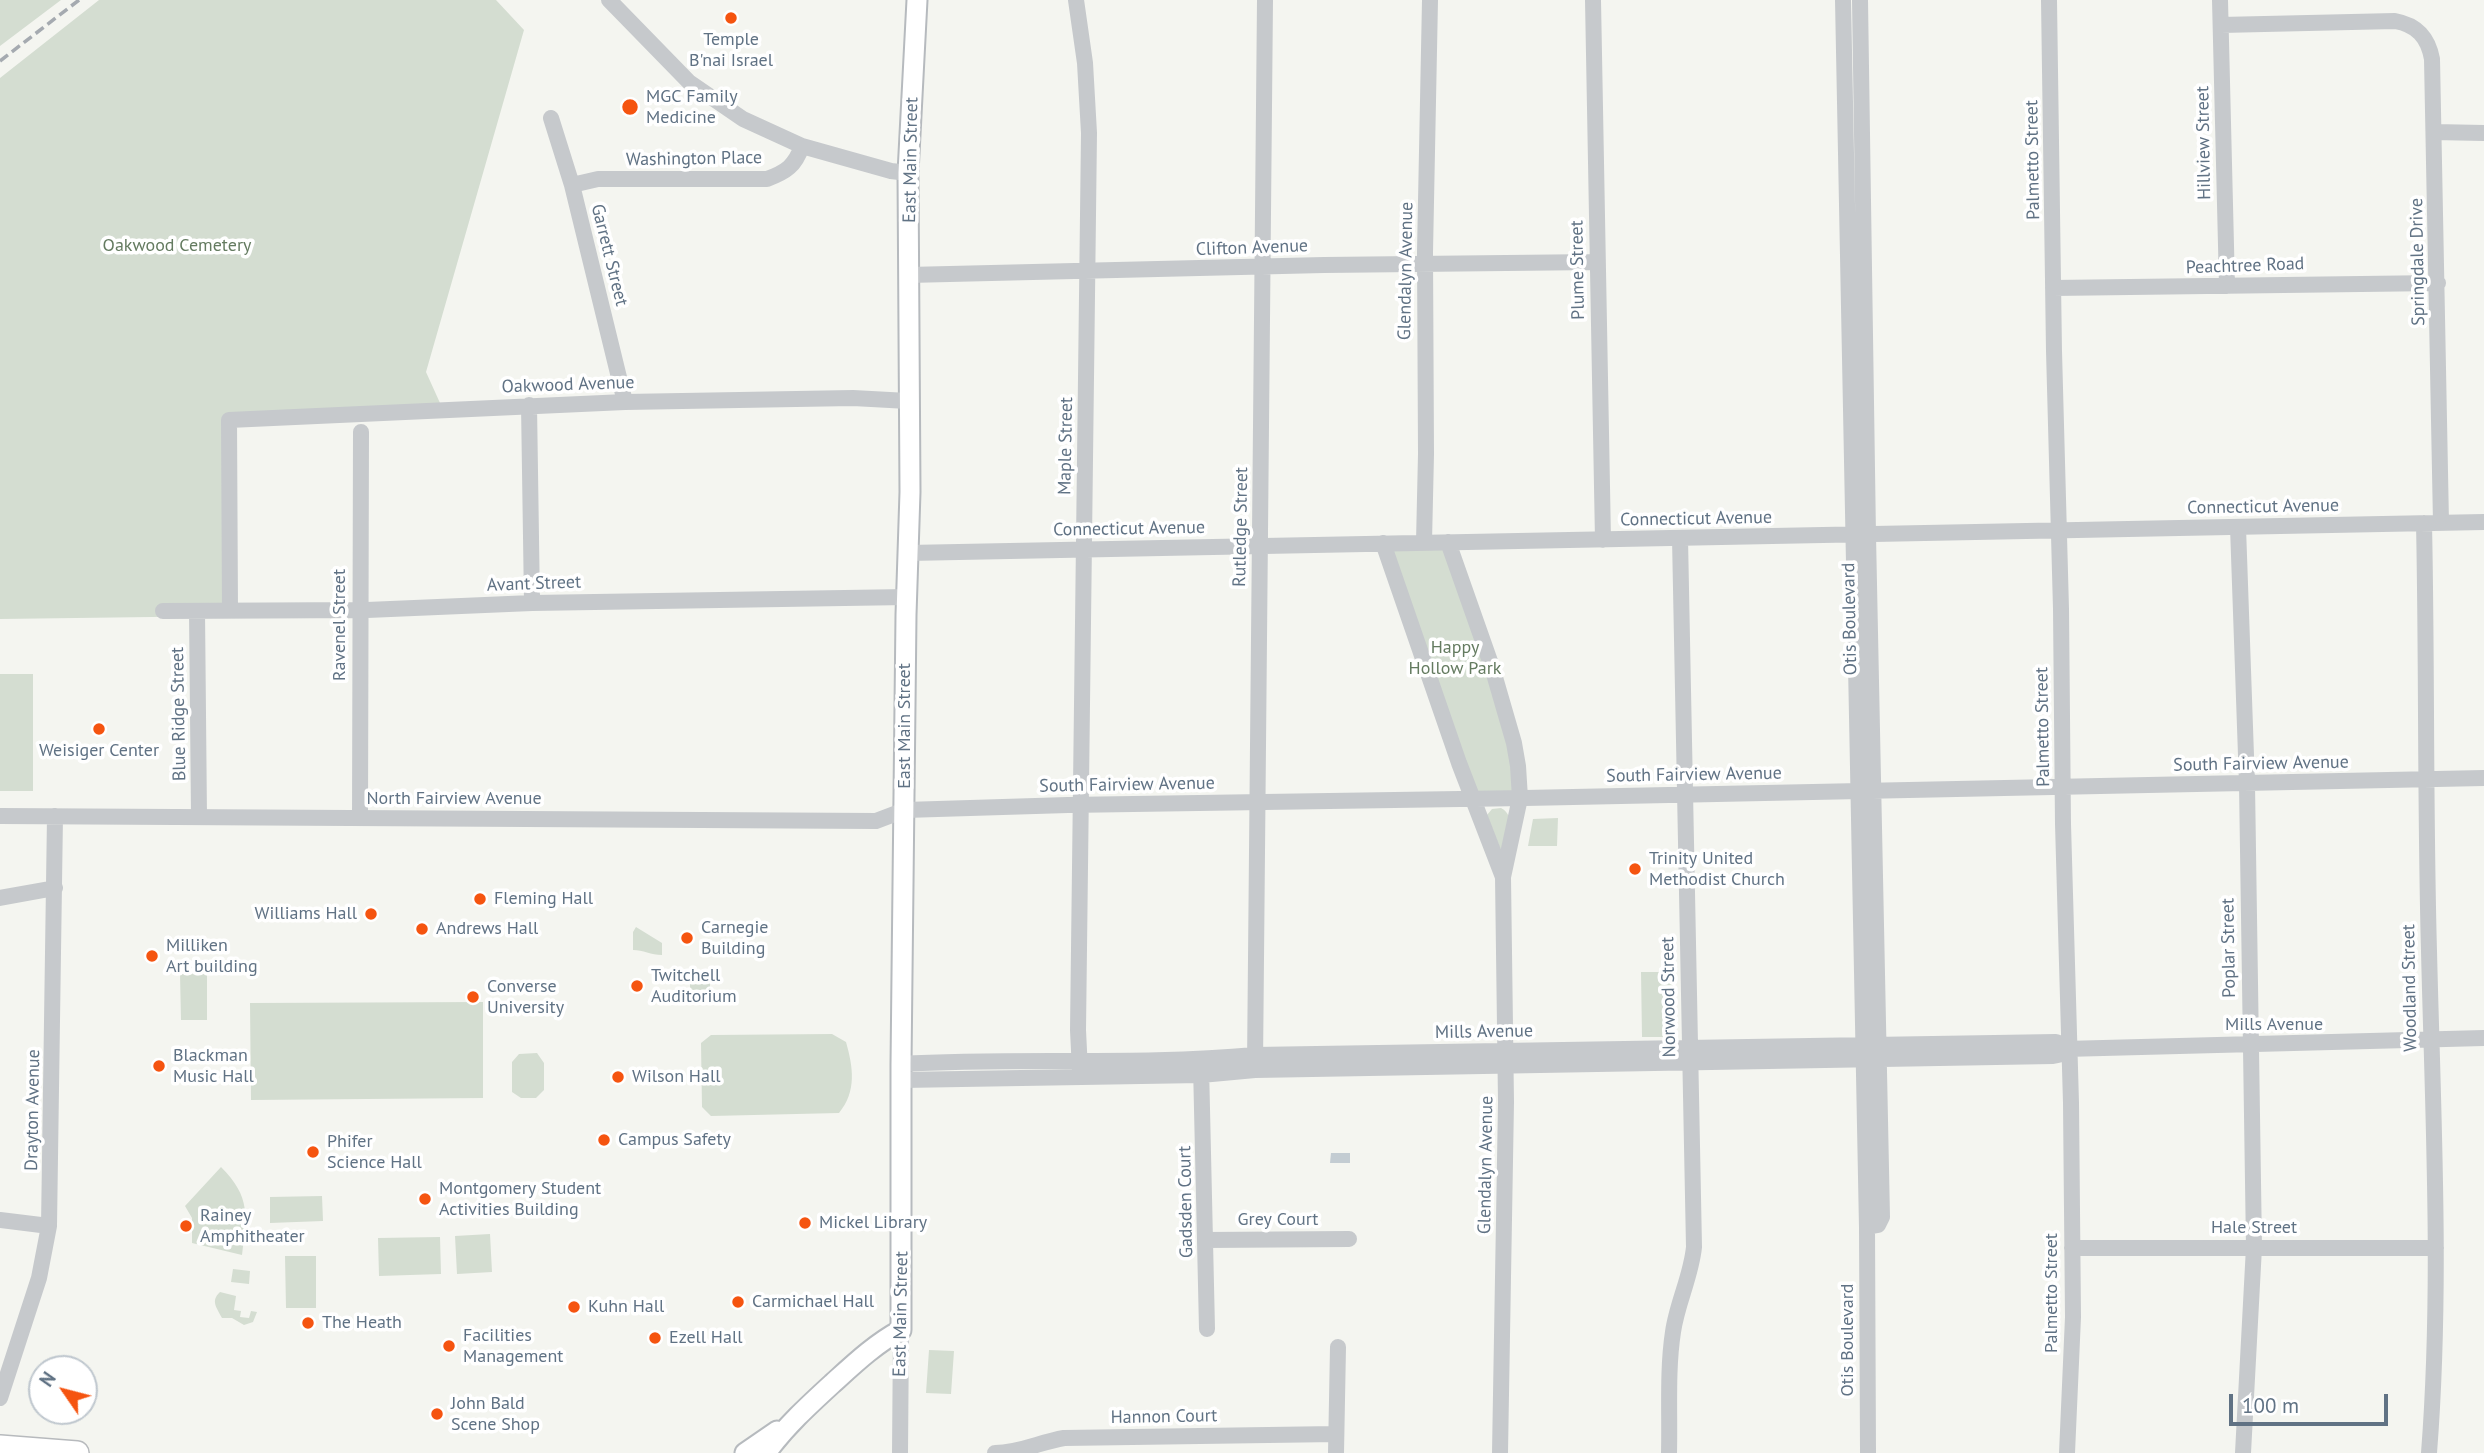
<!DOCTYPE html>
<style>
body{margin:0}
#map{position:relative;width:2484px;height:1453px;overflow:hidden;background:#f4f5f0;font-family:"PT Sans",sans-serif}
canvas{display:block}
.north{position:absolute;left:28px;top:1355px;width:70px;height:70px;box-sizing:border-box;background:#fff;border:2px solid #bfc7ce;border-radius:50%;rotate:305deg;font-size:19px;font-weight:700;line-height:28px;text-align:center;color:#607284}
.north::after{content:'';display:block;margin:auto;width:24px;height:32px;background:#f55410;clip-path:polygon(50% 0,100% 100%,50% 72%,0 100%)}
.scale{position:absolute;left:2229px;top:1394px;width:159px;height:32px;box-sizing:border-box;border:4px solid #607284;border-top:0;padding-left:9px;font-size:21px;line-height:24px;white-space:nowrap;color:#607284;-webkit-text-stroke:5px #fff;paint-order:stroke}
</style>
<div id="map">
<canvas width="2484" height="1453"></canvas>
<div class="north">N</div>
<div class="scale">100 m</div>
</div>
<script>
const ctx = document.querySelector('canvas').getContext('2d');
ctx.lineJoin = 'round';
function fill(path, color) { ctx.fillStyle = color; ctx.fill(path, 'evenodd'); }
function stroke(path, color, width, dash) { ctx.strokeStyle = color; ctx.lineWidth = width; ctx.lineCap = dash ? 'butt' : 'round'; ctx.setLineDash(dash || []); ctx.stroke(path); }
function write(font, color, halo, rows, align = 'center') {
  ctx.font = font + ' "PT Sans",sans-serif'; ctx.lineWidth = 7; ctx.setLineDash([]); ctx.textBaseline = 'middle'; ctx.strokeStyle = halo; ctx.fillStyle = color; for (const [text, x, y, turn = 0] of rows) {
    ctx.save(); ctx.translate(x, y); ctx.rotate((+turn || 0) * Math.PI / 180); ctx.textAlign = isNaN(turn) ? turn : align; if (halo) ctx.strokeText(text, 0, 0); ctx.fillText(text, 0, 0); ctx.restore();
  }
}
fill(new Path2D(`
 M0,0H61L0,46Z
 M99,0H496L524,30L426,372L440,403L225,416L228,616L0,619V78Z
 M1448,542L1492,667L1520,798L1472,799L1383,543Z
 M0,674H33V791H0Z
 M1501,808C1518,817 1507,840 1503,856L1487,815L1492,809Z
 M1558,818L1557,846H1528L1533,819Z
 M636,927L662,943V955C651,955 643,950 633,950V932Z
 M1641,972H1673L1674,1037H1642Z
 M207,973V1020H181L180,974Z
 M690,976H710V996L690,997Z
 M483,1002V1098L251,1100L250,1003Z
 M832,1034L846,1042C853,1067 857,1091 839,1113L711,1116L702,1107L701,1043L711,1035Z
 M537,1053L544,1063V1090L536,1098H521L512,1092V1062L519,1054Z
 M221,1167C251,1197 247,1216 242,1255L192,1243V1218L185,1206Z
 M322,1196L323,1221L270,1223V1197Z
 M490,1234L492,1272L457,1274L455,1236Z
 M440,1237L441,1274L379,1276L378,1238Z
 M285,1256H316V1308H286Z
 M233,1269L250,1271L249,1284L231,1282Z
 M220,1292L236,1296L234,1310L241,1311L240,1317L249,1318L251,1311L257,1312L253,1322L244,1325L232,1318H222C217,1308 210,1301 220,1292Z
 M929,1350L954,1351L951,1394L926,1393Z`), '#d4ddd1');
fill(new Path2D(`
 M1331,1153H1350V1163H1330Z`), '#c3ccd2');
const major = new Path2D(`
 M745,1453L777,1431
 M766,1453C786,1426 809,1405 833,1383C855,1363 875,1344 901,1330V1064L906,615L910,492L908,173L917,0`);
const highway = new Path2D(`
 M0,1447L77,1453`);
stroke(major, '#b6babe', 23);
stroke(highway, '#b7babd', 26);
stroke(new Path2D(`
 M609,0L689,82L743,119L802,146L891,171L908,173
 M1076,0L1085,63L1089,133L1078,1030L1080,1071
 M1593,0L1603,540
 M1843,0L1867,1227L1868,1453
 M1860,0L1868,535L1882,1217L1878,1225L1867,1227
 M2049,0L2054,351L2061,609L2063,824L2071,1103L2073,1317L2067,1453
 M2220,0L2227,286
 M2221,25L2395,21C2417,25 2428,37 2432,59L2441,523
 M551,118L572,185L625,402
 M2434,132L2484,133
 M572,185L598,179H767C786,172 795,166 802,146
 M908,275L1324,265L1597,262
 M2053,288L2438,283
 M529,405L532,603
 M2424,523C2427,666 2425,808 2429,951C2433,1118 2442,1286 2429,1453
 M2238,527L2247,784L2254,1247L2243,1453
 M1424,542L1426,454L1425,252L1430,0
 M1448,542L1492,667L1514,743L1518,766L1520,798L1503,877L1506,1102L1500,1453
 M1383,543L1459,763L1503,877
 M908,553L2484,522
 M230,610L229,420L625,402L853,398L908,401
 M163,611L367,610L532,603L907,597
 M197,611L199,817
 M0,816L876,821L905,810L1068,805L1525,798L2484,778
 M360,818L361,432
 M0,898L55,888
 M901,1064C1019,1057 1137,1066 1255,1055L2056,1042L2062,1044L2065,1049
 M1201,1065L1207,1329
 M1255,1065L1265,0
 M902,1080L1201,1075L1255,1070L2053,1056L2058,1055L2065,1049L2484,1038
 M0,1220L49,1226
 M1206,1240L1349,1239
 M2072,1248H2436
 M0,1398L39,1278L49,1226L55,816
 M900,1453L901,1330
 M995,1453C1020,1453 1040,1442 1064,1438L1336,1434
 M1336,1453L1338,1347
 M1669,1453C1670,1414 1667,1371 1673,1332C1677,1303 1691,1277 1694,1247L1680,538`), '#c6c9cc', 16);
stroke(major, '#fff', 19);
stroke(highway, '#fff', 23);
stroke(new Path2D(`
 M0,61L79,0`), '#a5aab0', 3.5, [10, 5]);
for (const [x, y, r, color] of [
 [731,18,7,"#f55410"],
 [630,107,9,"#f55410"],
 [99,729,7,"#f55410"],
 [1635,869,7,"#f55410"],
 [480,899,7,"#f55410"],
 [371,914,7,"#f55410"],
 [422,929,7,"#f55410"],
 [687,938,7,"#f55410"],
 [152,956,7,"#f55410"],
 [637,986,7,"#f55410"],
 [473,997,7,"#f55410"],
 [159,1066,7,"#f55410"],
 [618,1077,7,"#f55410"],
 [604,1140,7,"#f55410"],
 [313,1152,7,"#f55410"],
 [425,1199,7,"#f55410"],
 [805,1223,7,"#f55410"],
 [186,1226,7,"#f55410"],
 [738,1302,7,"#f55410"],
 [574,1307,7,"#f55410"],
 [308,1323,7,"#f55410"],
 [655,1338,7,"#f55410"],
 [449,1346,7,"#f55410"],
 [437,1414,7,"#f55410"]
]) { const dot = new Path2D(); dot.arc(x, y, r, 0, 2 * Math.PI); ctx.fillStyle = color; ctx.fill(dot); stroke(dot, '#fff', 2.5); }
write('18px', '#607284', '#fff', [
 ["Temple",731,40,"center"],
 ["B'nai Israel",731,61,"center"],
 ["MGC Family",646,97],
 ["Medicine",646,118],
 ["Weisiger Center",99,751,"center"],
 ["Trinity United",1649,859],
 ["Methodist Church",1649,880],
 ["Fleming Hall",494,899],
 ["Williams Hall",357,914,"right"],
 ["Carnegie",701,928],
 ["Building",701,949],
 ["Andrews Hall",436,929],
 ["Milliken",166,946],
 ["Art building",166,967],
 ["Twitchell",651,976],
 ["Auditorium",651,997],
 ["Converse",487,987],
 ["University",487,1008],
 ["Blackman",173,1056],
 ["Music Hall",173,1077],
 ["Wilson Hall",632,1077],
 ["Campus Safety",618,1140],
 ["Phifer",327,1142],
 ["Science Hall",327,1163],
 ["Montgomery Student",439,1189],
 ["Activities Building",439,1210],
 ["Rainey",200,1216],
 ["Amphitheater",200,1237],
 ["Mickel Library",819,1223],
 ["Carmichael Hall",752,1302],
 ["Kuhn Hall",588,1307],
 ["The Heath",322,1323],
 ["Facilities",463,1336],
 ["Management",463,1357],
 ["Ezell Hall",669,1338],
 ["John Bald",451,1404],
 ["Scene Shop",451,1425]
], 'left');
write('18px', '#607284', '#fff', [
 ["Hillview Street",2204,143,-91],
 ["Washington Place",694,159,-1],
 ["East Main Street",911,160,-89],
 ["Palmetto Street",2033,160,-91],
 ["Clifton Avenue",1252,248,-2],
 ["Garrett Street",609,255,76],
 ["Springdale Drive",2418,262,-91],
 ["Peachtree Road",2245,266,-2],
 ["Plume Street",1578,270,-91],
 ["Glendalyn Avenue",1406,271,-89],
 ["Oakwood Avenue",568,385,-2],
 ["Maple Street",1066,446,-89],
 ["Connecticut Avenue",2263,507,-1],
 ["Connecticut Avenue",1696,519,-1],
 ["Rutledge Street",1241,527,-89],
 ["Connecticut Avenue",1129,529,-1],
 ["Avant Street",534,584,-2],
 ["Otis Boulevard",1850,619,-91],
 ["Ravenel Street",340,625,-90],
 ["Blue Ridge Street",179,714,-91],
 ["East Main Street",905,726,-90],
 ["Palmetto Street",2043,727,-91],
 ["South Fairview Avenue",2261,764,-1],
 ["South Fairview Avenue",1694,775,-1],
 ["South Fairview Avenue",1127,785,-1],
 ["North Fairview Avenue",454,799],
 ["Poplar Street",2229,948,-91],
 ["Woodland Street",2410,988,-91],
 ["Norwood Street",1669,997,-91],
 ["Mills Avenue",2274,1025],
 ["Mills Avenue",1484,1032,-1],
 ["Drayton Avenue",33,1110,-89],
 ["Glendalyn Avenue",1486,1165,-89],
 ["Gadsden Court",1186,1202,-91],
 ["Grey Court",1278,1220],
 ["Hale Street",2254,1228],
 ["Palmetto Street",2052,1293,-90],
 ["East Main Street",901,1314,-89],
 ["Otis Boulevard",1848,1340,-90],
 ["Hannon Court",1164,1417,-1]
]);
write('18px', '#647b60', '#fff', [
 ["Oakwood Cemetery",177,246],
 ["Happy",1455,648],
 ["Hollow Park",1455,669]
]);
</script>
